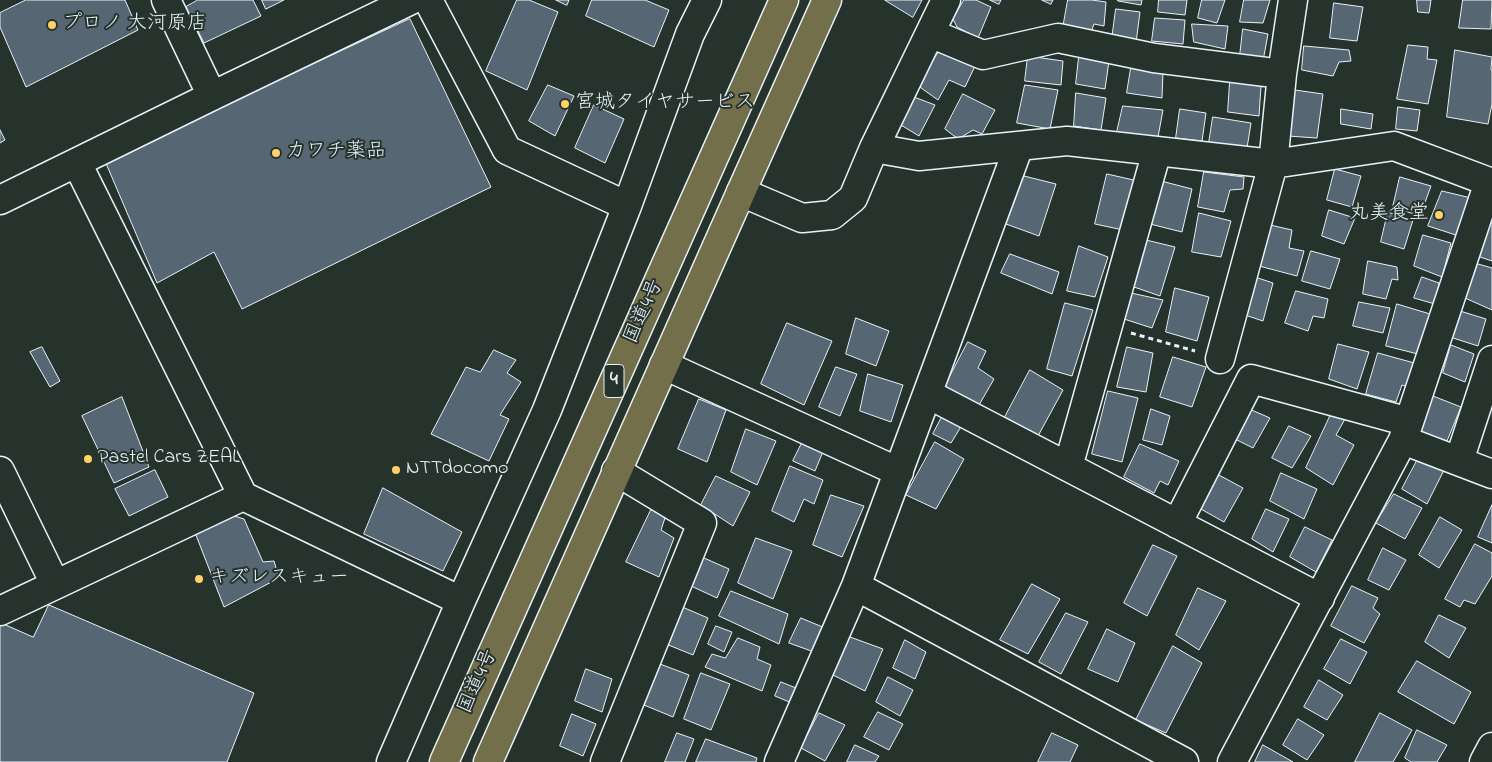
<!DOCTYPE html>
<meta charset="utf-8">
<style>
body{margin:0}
canvas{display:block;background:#26332d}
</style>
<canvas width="1492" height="762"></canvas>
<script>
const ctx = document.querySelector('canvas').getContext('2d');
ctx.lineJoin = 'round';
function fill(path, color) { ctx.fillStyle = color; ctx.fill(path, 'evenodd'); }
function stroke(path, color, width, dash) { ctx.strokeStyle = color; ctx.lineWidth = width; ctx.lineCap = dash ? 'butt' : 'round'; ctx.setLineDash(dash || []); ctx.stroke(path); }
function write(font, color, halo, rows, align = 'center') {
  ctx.font = font + ' "Indie Flower","Klee One",sans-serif'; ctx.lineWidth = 4; ctx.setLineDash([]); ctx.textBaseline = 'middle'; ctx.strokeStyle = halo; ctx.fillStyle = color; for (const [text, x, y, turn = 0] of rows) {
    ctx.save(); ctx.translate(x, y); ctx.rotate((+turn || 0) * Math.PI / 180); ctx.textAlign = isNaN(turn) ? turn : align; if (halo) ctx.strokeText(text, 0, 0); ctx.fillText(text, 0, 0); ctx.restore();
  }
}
const building = new Path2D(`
 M26,0H125L138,30L26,87L0,27V13Z
 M198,0H253L261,16L204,43L186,7Z
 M262,0H284L266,9Z
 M517,0H529L558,12L527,90L486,71Z
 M556,0H569L567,5Z
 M592,0H645L669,10L654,47L586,16Z
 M885,0H922L913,17Z
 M964,0H976L991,7L978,38L957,27L953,19Z
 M990,0H1001L999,4Z
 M1042,0H1053L1051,4Z
 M1068,0H1092L1106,2L1104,26L1094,24L1090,35L1063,28Z
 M1118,0H1142L1141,5L1118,1Z
 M1159,0H1187L1185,15L1158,12Z
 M1202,0H1225L1217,23L1198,18Z
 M1244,0H1270L1263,23L1240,22Z
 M1417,0H1431L1429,13L1418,12Z
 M1463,0H1492L1491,29L1459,28Z
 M1334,3L1363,7L1357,41L1330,38Z
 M1116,9L1140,12L1136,43L1112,39Z
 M1155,18L1185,20L1183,44L1152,41Z
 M410,19L491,187L242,309L214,252L157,283L105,161Z
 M1192,24L1228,26L1225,49L1194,42Z
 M1243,29L1268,34L1263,61L1240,56Z
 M944,44L977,62L965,87L949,80L938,100L917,85Z
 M1408,45L1428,47L1427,59L1437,60L1428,104L1397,99Z
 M1304,46L1349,50L1351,61L1339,62L1333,76L1302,70Z
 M1455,50L1492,57L1491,70H1492V104L1488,124L1447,117Z
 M1028,56L1063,61L1061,85L1025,81Z
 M1079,57L1109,61L1105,89L1076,84Z
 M1131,68L1163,71L1162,98L1127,93Z
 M1230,82L1261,86L1259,116L1228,112Z
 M548,85L574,96L555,136L529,121Z
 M1025,85L1058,90L1050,129L1017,123Z
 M1295,90L1323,94L1317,138L1288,136Z
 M1076,93L1106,98L1101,130L1074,126Z
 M963,94L995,110L982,134L973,130L958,139L945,129Z
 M914,97L935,105L919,136L901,125Z
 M594,105L624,119L605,163L575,148Z
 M1123,106L1163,110L1158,137L1117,132Z
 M1398,107L1420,110L1417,131L1396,129Z
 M1180,109L1206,113L1202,141L1176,138Z
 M1341,109L1373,114L1371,129L1341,124Z
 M1213,117L1251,123L1247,148L1209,143Z
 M0,130L5,140L0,143Z
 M1335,169L1361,176L1352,207L1327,200Z
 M1204,172L1244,177L1243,189L1230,190L1224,212L1198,207Z
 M1107,174L1138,181L1123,230L1095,224Z
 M1024,176L1056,184L1039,236L1006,224Z
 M1400,177L1431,186L1420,216L1393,207Z
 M1161,181L1192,189L1182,232L1150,224Z
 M1442,191L1471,198L1459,236L1428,226Z
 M1329,210L1355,218L1344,244L1322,236Z
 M1388,212L1413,220L1404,249L1381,242Z
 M1199,213L1231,221L1221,257L1192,252Z
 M1492,216V261L1480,257Z
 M1270,225L1292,230L1289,248L1304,251L1297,276L1259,266Z
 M1423,235L1451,243L1442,277L1414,266Z
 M1146,240L1175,247L1160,296L1134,287Z
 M1079,246L1108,257L1095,297L1067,291Z
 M1311,251L1340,259L1330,289L1302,281Z
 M1010,254L1059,272L1052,294L1001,273Z
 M1368,261L1397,267L1398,280L1392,279L1386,299L1363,294Z
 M1478,264L1492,268V310L1465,298Z
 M1255,277L1273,283L1263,321L1242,314Z
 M1422,277L1439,283L1435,304L1414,298Z
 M1175,288L1209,297L1197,341L1166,332Z
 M1296,291L1328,299L1324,318L1313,316L1308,331L1285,323Z
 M1131,293L1163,300L1152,328L1124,319Z
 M1359,302L1390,308L1383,333L1353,326Z
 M1065,303L1093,310L1072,376L1047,369Z
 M1397,304L1430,314L1418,354L1386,346Z
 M1460,311L1486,319L1478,346L1450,337Z
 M856,318L889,331L876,366L846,354Z
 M787,323L832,341L804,405L761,384Z
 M968,342L986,351L978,368L994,379L979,405L944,388Z
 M1338,344L1369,352L1357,389L1329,379Z
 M1451,345L1474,354L1465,382L1443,373Z
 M42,347L60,381L50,387L30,352Z
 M1127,347L1153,353L1146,392L1117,387Z
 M494,350L516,360L507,373L521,382L500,415L509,419L489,461L431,434L466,367L480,372Z
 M1378,353L1418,364L1411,388L1402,385L1396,402L1366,394Z
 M1173,357L1206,367L1192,407L1160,397Z
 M836,367L857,374L840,416L819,407Z
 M1030,370L1063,390L1038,436L1005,417Z
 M868,374L903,385L891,422L860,411Z
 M1108,391L1138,398L1122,462L1092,454Z
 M1433,396L1461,407L1447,441L1420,432Z
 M122,397L149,467L114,483L82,416Z
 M699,399L726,410L707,462L678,449Z
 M1247,408L1270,418L1253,448L1233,438Z
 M1151,409L1170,416L1162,445L1143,440Z
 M1332,412L1345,419L1336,435L1354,445L1333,485L1306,468Z
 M942,417L962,425L951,443L933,434Z
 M1289,426L1311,436L1292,468L1272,458Z
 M746,429L776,441L757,485L731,472Z
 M803,441L824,449L815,471L793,461Z
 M935,442L964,459L936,509L906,495Z
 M1140,444L1179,461L1168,485L1160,481L1154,493L1124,477Z
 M1419,457L1444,470L1427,504L1402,489Z
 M790,466L823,480L814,504L804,499L794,522L772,511Z
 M155,470L168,497L129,516L115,489Z
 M1281,473L1317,489L1304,519L1270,501Z
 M1217,474L1243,488L1224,522L1199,508Z
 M716,476L750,492L733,526L701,505Z
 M383,488L462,532L443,571L364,534Z
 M1394,494L1422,508L1405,539L1376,523Z
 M831,495L864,506L842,557L813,545Z
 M1492,505V543L1478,537Z
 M652,508L666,515L661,530L674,538L659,577L626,562Z
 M1266,509L1289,519L1273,552L1252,539Z
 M225,513L244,519L263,562L274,561L279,578L224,607L194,530Z
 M1440,517L1462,530L1439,568L1419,555Z
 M1305,527L1332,540L1316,572L1290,557Z
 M756,538L792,551L773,599L738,583Z
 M1475,544L1492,553V576L1475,604L1464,600L1460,607L1445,599Z
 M1153,545L1177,556L1147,616L1124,603Z
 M1383,548L1406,560L1389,590L1368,580Z
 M704,558L729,569L717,598L691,586Z
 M1032,584L1060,599L1028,654L1000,640Z
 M1352,586L1378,598L1373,608L1380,614L1364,643L1331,626Z
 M1198,588L1226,601L1199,650L1176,635Z
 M731,591L788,614L779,644L719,616Z
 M49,605L254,693L227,762H0V626L1,623L33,637Z
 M680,606L708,618L693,655L666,644Z
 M1066,613L1088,622L1061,674L1039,662Z
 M1439,615L1466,628L1449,658L1425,642Z
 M801,618L825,628L814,652L789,643Z
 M716,626L732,632L724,652L708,644Z
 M1107,629L1135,643L1118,682L1088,669Z
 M850,637L883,649L865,691L833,675Z
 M738,638L760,647L757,659L771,665L762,691L705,667L712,654L725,658Z
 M1341,639L1367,652L1350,684L1324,669Z
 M905,640L926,652L915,679L893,668Z
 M1173,646L1202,663L1166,733L1136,720Z
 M1417,661L1471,692L1454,724L1398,692Z
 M660,664L689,675L673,717L644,705Z
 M586,669L612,679L602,712L575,701Z
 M701,673L730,684L711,730L684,719Z
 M888,677L913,690L900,716L876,702Z
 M1319,680L1343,695L1327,720L1304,707Z
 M781,682L801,690L794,704L775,696Z
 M878,712L903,724L889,750L864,737Z
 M819,713L845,725L825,761L801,748Z
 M1380,713L1412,730L1393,762H1355Z
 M572,714L596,724L583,756L560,746Z
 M1298,719L1324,735L1307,760L1283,745Z
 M1417,730L1447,745L1437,762H1411L1405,758Z
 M677,733L694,739L685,762H665Z
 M1052,733L1078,745L1070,762H1038Z
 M706,739L757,758L756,762H696Z
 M855,745L879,756L875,762H847Z
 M1263,745L1293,762H1255Z`);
fill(building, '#576673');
stroke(building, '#e8f1f8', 1);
const minor = new Path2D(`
 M166,0L212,96
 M428,0L507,150L627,206
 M930,33L983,55L1058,38L1154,58L1282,74
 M874,148L919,156L1067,141L1273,164L1394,146L1492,183
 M77,163L243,496L461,601
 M741,192L802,218L832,215L853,198L874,148L946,0
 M0,200L212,96L411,0
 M1220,359L1273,164L1282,74L1293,0
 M664,365L899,472
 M928,394L1320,598
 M1403,440L1492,474
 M1459,461L1492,360
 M1068,467L1157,151
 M0,471L55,584
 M1177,524L1251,379L1409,422
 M856,586L1184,762
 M0,611L243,496
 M391,762L461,601L547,410L627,206L690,34L707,0
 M605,762L702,523L616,471
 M779,762L856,586L1019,146
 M1232,762L1403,440L1489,182`);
const tertiary = new Path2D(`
 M1484,762L1492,747`);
const trunk = new Path2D(`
 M444,762L784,0
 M488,762L741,192L827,0`);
stroke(minor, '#e8f1f8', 31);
stroke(tertiary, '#e8f1f8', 31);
stroke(trunk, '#e8f1f8', 31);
stroke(new Path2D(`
 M1131,333L1195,351`), '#e8f1f8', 3, [5, 4]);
stroke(minor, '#26332d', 28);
stroke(tertiary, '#26332d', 28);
stroke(trunk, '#726f4a', 28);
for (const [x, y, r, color] of [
 [52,25,5,"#ffd166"],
 [565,104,5,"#ffd166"],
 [276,153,5,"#ffd166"],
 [1439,215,5,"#ffd166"],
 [88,459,5,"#ffd166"],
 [396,470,5,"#ffd166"],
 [199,579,5,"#ffd166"]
]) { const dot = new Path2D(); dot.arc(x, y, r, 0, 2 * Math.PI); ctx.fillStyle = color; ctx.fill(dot); stroke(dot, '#26332d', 2); }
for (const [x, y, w] of [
 [614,381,20]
]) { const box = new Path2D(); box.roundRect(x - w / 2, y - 16.5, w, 33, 4); ctx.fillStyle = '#26332d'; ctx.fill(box); stroke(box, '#e8f1f8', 1); }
write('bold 19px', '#e8f1f8', null, [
 ["4",614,381]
]);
write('20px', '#e8f1f8', '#26332d', [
 ["プロノ 大河原店",62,25],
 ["宮城タイヤサービス",575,104],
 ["カワチ薬品",286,153],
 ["丸美食堂",1429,215,"right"],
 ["Pastel Cars ZEAL",98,459],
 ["NTTdocomo",406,470],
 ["キズレスキュー",209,579]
], 'left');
write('20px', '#e8f1f8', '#26332d', [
 ["国道4号",645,312,-66],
 ["国道4号",479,682,-66]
]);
</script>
